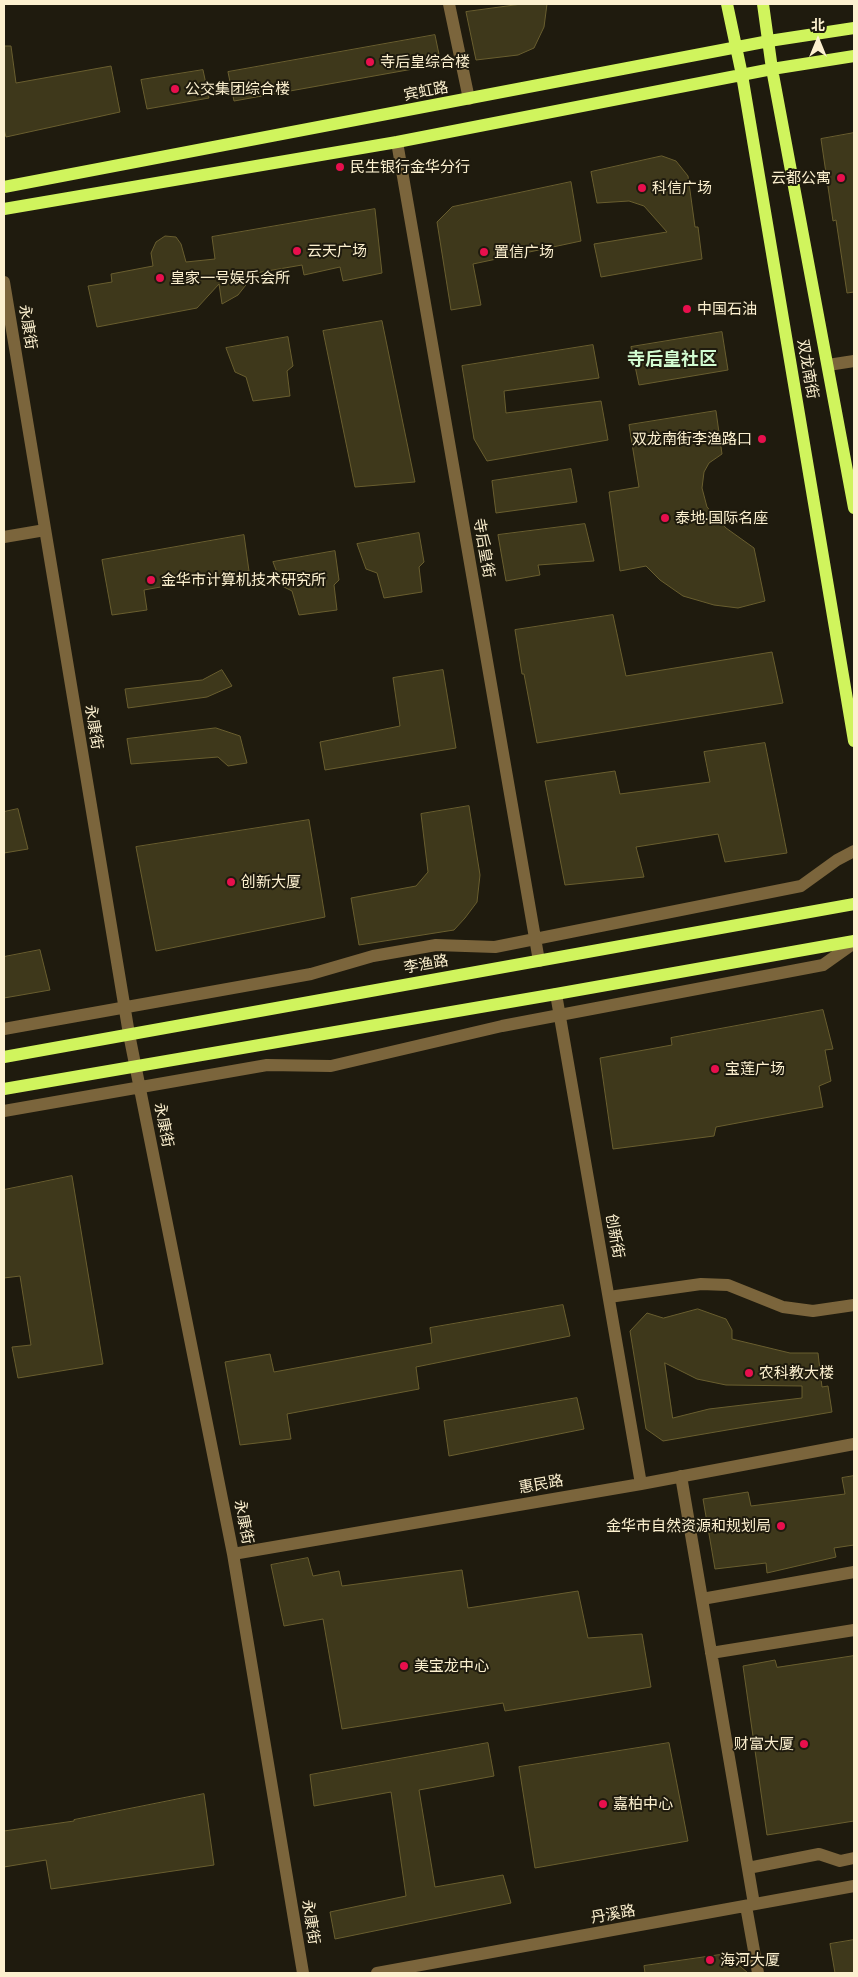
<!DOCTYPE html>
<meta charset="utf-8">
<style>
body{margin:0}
#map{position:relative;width:858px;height:1977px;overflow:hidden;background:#1f1b0e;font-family:Barlow,"Noto Sans SC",sans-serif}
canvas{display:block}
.frame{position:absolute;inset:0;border:5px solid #fcf0cf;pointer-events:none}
.north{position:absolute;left:793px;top:15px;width:50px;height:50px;-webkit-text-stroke:4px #1f1b0e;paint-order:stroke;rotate:0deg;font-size:14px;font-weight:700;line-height:20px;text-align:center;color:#fcf0cf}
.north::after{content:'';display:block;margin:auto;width:18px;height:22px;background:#fcf0cf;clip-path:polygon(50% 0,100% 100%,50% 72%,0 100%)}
</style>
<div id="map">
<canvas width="858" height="1977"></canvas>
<div class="frame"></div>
<div class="north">北</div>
</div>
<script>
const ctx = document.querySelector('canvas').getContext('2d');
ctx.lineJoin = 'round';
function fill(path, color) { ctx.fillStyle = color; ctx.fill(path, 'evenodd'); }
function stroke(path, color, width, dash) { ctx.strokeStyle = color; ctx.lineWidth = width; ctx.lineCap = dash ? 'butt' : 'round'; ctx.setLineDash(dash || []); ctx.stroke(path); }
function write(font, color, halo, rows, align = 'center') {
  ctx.font = font + ' Barlow,"Noto Sans SC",sans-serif'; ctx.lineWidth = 4; ctx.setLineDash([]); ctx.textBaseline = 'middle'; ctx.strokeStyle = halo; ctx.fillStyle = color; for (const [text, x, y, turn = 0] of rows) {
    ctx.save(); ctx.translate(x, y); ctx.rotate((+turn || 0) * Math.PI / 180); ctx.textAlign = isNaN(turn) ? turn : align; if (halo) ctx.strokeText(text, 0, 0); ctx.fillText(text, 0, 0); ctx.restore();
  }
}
const building = new Path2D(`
 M522,4H547L544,27L534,48L518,55L476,60L466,12Z
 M435,35L441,64L234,101L228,72Z
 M4,46H11L16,83L111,66L120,112L6,137L4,129Z
 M203,70L209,98L147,109L141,80Z
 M854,133V292L847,293L836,220L833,221L821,139Z
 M662,156L676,161L688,176L695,227H698L702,259L601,277L594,244L667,232L644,206L629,201L597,203L591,172Z
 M571,182L581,241L473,264L481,305L451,310L437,222L452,207Z
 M375,209L382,273L343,281L340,267L304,275L302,265L250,274L249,281L238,295L222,304L219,284L197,308L97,327L88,286L112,282L111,274L153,266L151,253L156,242L165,236L176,237L181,244L186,262L215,259L212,237Z
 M382,321L415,482L355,487L323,331Z
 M722,332L728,370L639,385L631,347Z
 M288,337L293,366L287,371L290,396L253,401L246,377L235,372L226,348Z
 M593,345L599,378L504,391L506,413L601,401L608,440L487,461L474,439L462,366Z
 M716,411L722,454L709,463L704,472L702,488L707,507L726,528L754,548L765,601L738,608L714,605L683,596L660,580L646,566L620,571L609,492L639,487L629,425Z
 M571,469L577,502L496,513L492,481Z
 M585,524L594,561L538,565L540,575L506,581L498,535Z
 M419,533L424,562L419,567L422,592L384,598L377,573L366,569L357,544Z
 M244,535L249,571L144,590L147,610L112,615L102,560Z
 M335,551L339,580L334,585L337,610L299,615L292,591L282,586L273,562Z
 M613,615L626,676L772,652L783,703L537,743L524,674H522L515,630Z
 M222,670L232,686L207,697L128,708L125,689L202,680Z
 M443,670L456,748L325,770L320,742L400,726L393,678Z
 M216,728L240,736L247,763L228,766L218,757L131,764L127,739Z
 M765,743L787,853L725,862L718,834L636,847L644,877L565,885L545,781L615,771L620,794L710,782L704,752Z
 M469,806L480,875L477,902L465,918L454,930L359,945L351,898L416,886L428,872L421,814Z
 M18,809L28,849L4,853V812Z
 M309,820L325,917L156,951L136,847Z
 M40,950L50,990L4,998V957Z
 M823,1010L833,1049L825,1050L831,1081L819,1086L823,1107L716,1127L714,1136L613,1149L600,1058L672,1045L671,1038Z
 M72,1176L103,1364L18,1378L12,1347L31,1345L20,1276L4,1278V1190Z
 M563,1305L570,1336L416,1367L419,1389L287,1414L291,1439L240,1445L225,1362L270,1354L274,1372L432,1343L430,1328Z
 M698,1309L726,1319L732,1330V1339L790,1353H818L822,1387L828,1386L832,1412L663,1441L646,1429L630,1331L647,1313L663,1318ZM665,1363L697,1379L726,1385L802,1386V1398L709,1409L673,1418Z
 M577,1398L584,1429L449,1456L444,1421Z
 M854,1476V1545L834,1548L836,1557L767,1573L766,1563L715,1569L703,1499L748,1492L751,1506L845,1494L842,1478Z
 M308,1558L313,1576L339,1571L342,1586L462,1570L468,1608L578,1591L588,1638L642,1634L651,1687L505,1711L503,1703L342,1729L323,1619L284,1626L271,1565Z
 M854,1656V1821L767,1835L743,1666L775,1660L777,1667Z
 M488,1743L494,1776L419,1790L435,1887L503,1875L511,1903L335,1939L330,1912L406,1896L391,1792L314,1806L310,1775Z
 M669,1743L688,1841L535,1868L519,1767Z
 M204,1794L214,1865L51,1889L46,1860L4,1867V1831L74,1821V1820Z
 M854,1940V1973H835L830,1944Z
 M726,1954L748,1973H645L644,1966Z`);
fill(building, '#3e381b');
stroke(building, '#695e2f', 1);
stroke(new Path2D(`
 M449,4L469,99
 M397,142L539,961
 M4,282L129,1034L233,1554L303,1973
 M828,365L854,361
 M4,537L45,530
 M556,994L641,1484
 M4,1029L311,974L373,956L436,945L495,947L801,886L837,860L854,851
 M4,1111L267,1065L331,1066L502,1026L823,965L854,943
 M609,1297L701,1284L728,1285L783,1307L813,1311L854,1305
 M681,1476L754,1904
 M233,1554L641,1484L854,1444
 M702,1599L854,1572
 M711,1653L854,1630
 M748,1868L819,1854L840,1861L854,1858
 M746,1906L758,1973
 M377,1973L854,1886`), '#7b653c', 12);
stroke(new Path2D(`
 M727,4L742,75L854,741
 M763,4L772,69L854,508
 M4,187L769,41L854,28
 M4,209L397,142L772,69L854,56
 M4,1057L854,904
 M4,1089L556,994L854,941`), '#d0f45d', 12);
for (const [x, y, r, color] of [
 [370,62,5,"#e80f4d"],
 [175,89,5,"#e80f4d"],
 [340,167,5,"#e80f4d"],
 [841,178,5,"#e80f4d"],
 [642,188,5,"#e80f4d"],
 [297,251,5,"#e80f4d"],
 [484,252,5,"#e80f4d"],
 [160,278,5,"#e80f4d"],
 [687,309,5,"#e80f4d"],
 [762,439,5,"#e80f4d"],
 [665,518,5,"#e80f4d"],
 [151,580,5,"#e80f4d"],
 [231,882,5,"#e80f4d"],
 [715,1069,5,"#e80f4d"],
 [749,1373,5,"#e80f4d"],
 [781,1526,5,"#e80f4d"],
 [404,1666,5,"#e80f4d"],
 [804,1744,5,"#e80f4d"],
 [603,1804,5,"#e80f4d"],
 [710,1960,5,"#e80f4d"]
]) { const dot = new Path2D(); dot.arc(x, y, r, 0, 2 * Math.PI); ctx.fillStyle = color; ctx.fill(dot); stroke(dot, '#1f1b0e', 2); }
write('15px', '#fcf0cf', '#1f1b0e', [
 ["寺后皇综合楼",380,62],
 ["公交集团综合楼",185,89],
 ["民生银行金华分行",350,167],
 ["云都公寓",831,178,"right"],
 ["科信广场",652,188],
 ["云天广场",307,251],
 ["置信广场",494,252],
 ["皇家一号娱乐会所",170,278],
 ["中国石油",697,309],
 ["双龙南街李渔路口",752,439,"right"],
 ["泰地·国际名座",675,518],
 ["金华市计算机技术研究所",161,580],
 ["创新大厦",241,882],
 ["宝莲广场",725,1069],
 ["农科教大楼",759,1373],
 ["金华市自然资源和规划局",771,1526,"right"],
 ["美宝龙中心",414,1666],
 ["财富大厦",794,1744,"right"],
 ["嘉柏中心",613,1804],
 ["海河大厦",720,1960]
], 'left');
write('15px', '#fcf0cf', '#1f1b0e', [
 ["宾虹路",426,91,-11],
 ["永康街",28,327,81],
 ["双龙南街",808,369,80],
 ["寺后皇街",484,548,80],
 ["永康街",94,727,81],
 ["李渔路",426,964,-10],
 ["永康街",164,1125,79],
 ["创新街",615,1236,80],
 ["惠民路",541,1484,-10],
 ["永康街",244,1522,79],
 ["丹溪路",613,1914,-10],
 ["永康街",311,1922,81]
]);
write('bold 18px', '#d2fcd1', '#1f1b0e', [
 ["寺后皇社区",672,359]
]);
</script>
